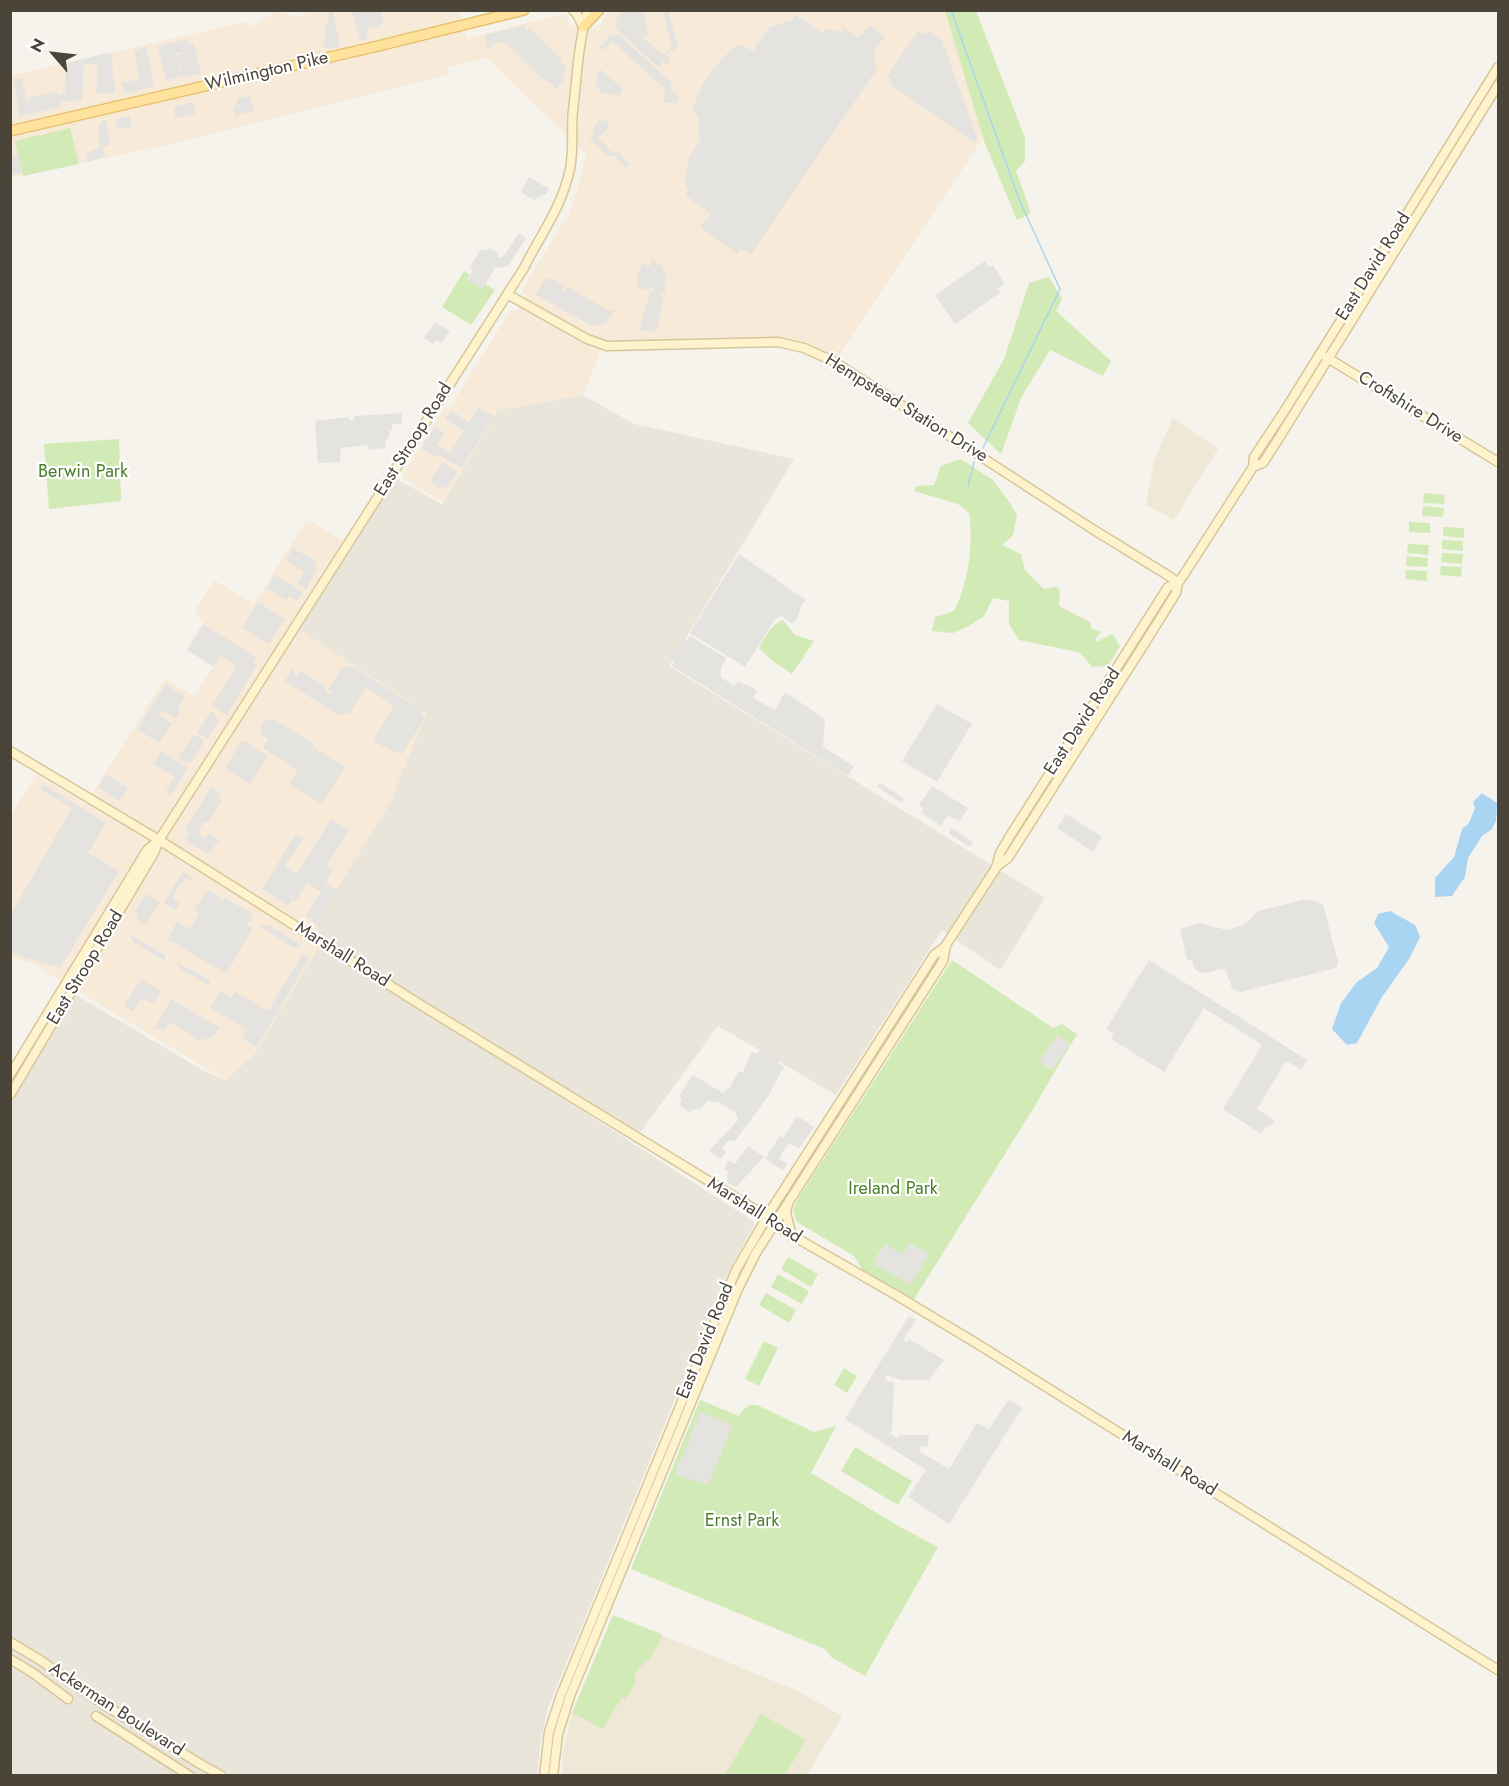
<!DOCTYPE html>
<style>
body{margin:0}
#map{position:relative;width:1509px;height:1786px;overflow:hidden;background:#f6f3ec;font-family:Jost,sans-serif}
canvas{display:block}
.frame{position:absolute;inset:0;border:12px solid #4b4439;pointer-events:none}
.north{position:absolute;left:24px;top:24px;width:60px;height:60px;-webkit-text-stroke:4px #fff;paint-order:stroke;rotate:298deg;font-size:16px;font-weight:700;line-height:24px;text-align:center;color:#4b4439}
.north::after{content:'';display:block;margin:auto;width:21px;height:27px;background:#4b4439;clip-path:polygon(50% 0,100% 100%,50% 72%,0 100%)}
</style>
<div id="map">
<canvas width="1509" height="1786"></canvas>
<div class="frame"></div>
<div class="north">N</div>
</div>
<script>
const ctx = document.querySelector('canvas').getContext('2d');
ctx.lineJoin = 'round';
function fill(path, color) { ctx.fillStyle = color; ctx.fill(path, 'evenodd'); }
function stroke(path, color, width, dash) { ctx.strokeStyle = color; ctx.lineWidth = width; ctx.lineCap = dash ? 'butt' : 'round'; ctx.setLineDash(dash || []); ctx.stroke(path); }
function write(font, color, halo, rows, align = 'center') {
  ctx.font = font + ' Jost,sans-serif'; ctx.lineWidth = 4.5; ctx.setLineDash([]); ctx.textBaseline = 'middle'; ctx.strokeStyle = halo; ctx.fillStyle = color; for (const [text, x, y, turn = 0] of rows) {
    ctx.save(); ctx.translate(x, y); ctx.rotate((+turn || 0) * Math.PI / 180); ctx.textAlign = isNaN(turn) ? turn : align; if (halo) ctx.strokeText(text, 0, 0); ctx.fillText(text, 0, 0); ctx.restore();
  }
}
fill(new Path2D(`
 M583,395L634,424L794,459L669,666L1045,898L1000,970L942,930L836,1095L718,1026L636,1138L364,970L753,1221L754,1226L732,1265L722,1285L548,1708L541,1740L537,1775L11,1776V1094L71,992L204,1071L226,1080L256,1052L316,923L295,627L391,476L442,504L498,410Z`), '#eae5da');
fill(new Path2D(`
 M316,10L456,11L460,14L467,38L563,14L568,18L569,26L598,30L608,11H945L984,136L835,362L778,342L603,345L583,395L498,410L444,502L405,480L402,476L444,408L450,407L510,311L518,310L527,295L523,293V288L568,215L577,190L586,154L487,58L447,68L448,75L172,144L11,178L10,76L244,22L253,26L276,11L297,17Z
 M307,519L348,544L296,627L427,713L390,803L316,923L322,942L256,1052L226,1080L31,963L11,958V816L36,774L85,804L165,679L194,696L213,667L187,650L203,624L195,610L214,580L254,604Z`), '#f7ead8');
fill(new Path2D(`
 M1173,418L1218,449L1174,520L1146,505L1154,460Z
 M613,1615L798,1691L842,1716L807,1775L562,1776L563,1752L572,1713Z`), '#efe8d6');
fill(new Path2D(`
 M945,11H976L1025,138V161L1016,171L1031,213L1017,220L984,141Z
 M70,128L79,164L23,176L15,141Z
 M464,271L470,275L467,279L482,289L485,284L495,290L471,325L442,307Z
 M1049,277L1062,299L1056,311L1111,361L1103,376L1050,350L1022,396L1001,454L968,423L1004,359L1029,283Z
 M119,439L121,501L49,509L44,444Z
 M961,459L993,480L1010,503L1017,515L1013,535L1002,545L1021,554L1025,570L1044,589L1056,587L1060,590L1059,606L1090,622L1092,629L1101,632L1095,639L1096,642L1112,634L1120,646L1108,666L1092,667L1085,658L1078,652L1019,640L1009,624V601L993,598L984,616L967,627L953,633L932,631L935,617L954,611C968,586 974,541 969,513L958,504L914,491L916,486L934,485L941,466Z
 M1424,493L1445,495L1444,504L1423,503Z
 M1423,506L1444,508L1443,517L1422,516Z
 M1409,522L1430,523V533L1409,532Z
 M1443,527L1464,528V538L1443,536Z
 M1442,540L1463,541V551L1442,549Z
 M1408,544L1429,545L1428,555L1407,553Z
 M1442,553L1463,554L1462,564L1441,562Z
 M1407,556L1428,558L1427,567L1406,566Z
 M1441,566L1462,567L1461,577L1440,575Z
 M1406,570L1427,571V581L1405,579Z
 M783,620L795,635L814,641L792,674L771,660L759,648C765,636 771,625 783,620Z
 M952,960L1053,1028L1062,1024L1077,1034L1033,1109L911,1304L868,1279L854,1256L797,1222L793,1211L796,1202Z
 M788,1257L818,1274L811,1287L781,1269Z
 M778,1274L809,1291L802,1304L771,1287Z
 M766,1293L796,1310L789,1323L759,1305Z
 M764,1341L778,1348L759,1386L745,1379Z
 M844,1368L857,1376L847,1393L834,1385Z
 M700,1400L739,1416C744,1408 748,1404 757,1405L814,1432L836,1426L811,1473L900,1527L938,1547L865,1676L831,1657L825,1649L631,1569Z
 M855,1447L912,1481L898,1505L841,1471Z
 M613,1615L661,1634V1639L648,1662L646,1659L634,1676L636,1682L625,1700L622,1697L603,1729L572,1713Z
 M761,1714L806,1740L785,1775H725Z`), '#d2eab5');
fill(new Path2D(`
 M329,11H333L340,46L328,49L323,47Z
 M352,11H381L383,24L379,25L378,27L367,28V38L360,41Z
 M623,11H644L648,35L643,37L663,55L672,47L663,11H669L678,47L668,54L665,53L670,59L668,65L663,61L659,68L614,27L618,23L614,20Z
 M796,15L823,34L826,29L842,32L844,28L858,38L870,25L885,37L874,50V59L877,69L751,254L740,249L737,254L700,227L711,214L685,195L688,191L684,180L687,170L688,159L699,143L700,139L698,116L692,109L701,88L709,75L720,61L734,47L739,45L744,46L753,51L769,27L792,20Z
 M525,25L527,31L530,28L562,59L559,63L565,64L563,84H559V89L553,88V84L542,79L506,43L499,42L487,49L485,35Z
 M918,31L923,34L929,31L942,40L977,137L974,142L891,85V79L887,76Z
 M617,33L672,83L670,88L679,96L677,103H664L665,89L613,42L603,50L599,48L611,34L614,37Z
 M187,39L189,45L194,43L201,73L183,77L178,55L183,53L181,52L172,55H177L182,76L166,80L158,46Z
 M146,46L154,86L124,94L122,83L140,79L134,51Z
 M111,52L115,93L96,94L98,64H84L82,99L69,102H60V107L19,116L14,80L22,78L25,92L17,95L26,94L28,102H29V98L57,91L58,95L65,94L66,63Z
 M601,70L622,88L621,95L600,93V88L596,89L597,72Z
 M250,96L254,111L235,116L233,106L238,105L236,99Z
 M193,102L196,114L176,118L173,107Z
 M130,116L132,126L118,130L115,119Z
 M105,120L111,144L103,147L105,157L87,162L86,153L100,147L98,125Z
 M600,120L607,121L609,127L598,138L613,154L617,150L630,164L626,168L614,156H607L590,138L595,132L592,130L593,128Z
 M18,154L22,173L11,175V156Z
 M529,177L549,189L546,194L538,197L535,201L521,192Z
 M519,233L526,238L508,266L495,268L482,289L467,280L473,270L469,268L481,249L486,251L489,247L499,254L498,258L503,257Z
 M652,260L664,267L662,271L666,270L665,293H660L659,296L664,297L656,332L650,331L649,332L639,330L650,292H654L653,287L651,286L650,290L637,288L639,279L636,278L643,264L649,267Z
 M985,261L989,267L993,265L1005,284L998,289L1000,293L955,324L935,295Z
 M551,278L564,285L562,289L565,291L568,287L608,310L615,309L605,324L592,326L536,295L544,280Z
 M435,322L450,331L442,343L436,340L433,344L424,338Z
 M479,408L494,416L462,468L438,455L435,457L421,448L435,427L444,433L437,445L450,453L464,431L444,419L452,411L469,422Z
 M402,413V423L392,425V430L390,431L389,436L385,443V448L368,450L367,445L341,448L340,462L318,463L315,421L349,417L350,421L354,420V416Z
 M443,462L457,472L446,489L441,486L440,488L430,482Z
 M293,548L317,562L315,566L317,570L306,589L297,584L304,572L286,560Z
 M739,554L806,600L801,606L797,619L792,624L782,616L775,619L745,667L690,633Z
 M274,575L303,592L297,601L289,596L286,600L267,588Z
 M258,602L285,619L269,644L242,628Z
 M203,624L256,657L253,663L257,665L227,715L212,706L237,666L220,656L213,666L187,650Z
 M690,636L726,658L721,668V677L734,686L738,681L757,690L753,698L775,710L785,692L825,719L823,747L854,766L848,776L672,666L674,662L670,659L683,639L687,641Z
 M350,665L423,711L421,713L425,718L402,754L388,749L373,740L394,706L366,687L349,714L346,712L345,714H336L285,681L292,669L297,676L300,671L327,688L324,692L330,694L332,691L328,689L343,666L347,668Z
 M166,684L185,697L178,708L180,712L176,719L162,710L158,715L172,724L159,743L137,729Z
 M937,704L972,724L937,782L902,761Z
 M211,711L219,720L207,739L197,733Z
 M272,718L314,744L313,747L345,767L322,804L289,784L298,770L263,748L268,739L260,734L263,729L260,727L265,719L269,722Z
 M194,734L195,737L198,736L204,742L191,762H185L178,758Z
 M242,740L268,756L250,784L225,768Z
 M161,751L188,768L171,795L166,791L175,777L153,764Z
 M106,774L128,788L119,801L98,787Z
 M880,783L905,799L902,803L877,787Z
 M43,784L106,823L88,853L119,871L60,968L11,953V914L72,808L41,790Z
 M932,786L968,808L960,821L948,816L941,826L921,813L923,809L919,805Z
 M211,787L221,793L218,798L222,800L208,823L204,821L198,832L203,837H206L209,834L219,840L209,854L185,840L189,833L185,830Z
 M1066,814L1102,837L1093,852L1057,828Z
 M331,819L349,830L326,866L333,870L326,882L331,888H338L316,923L306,916L321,892L307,883L295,902L292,900L288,906L262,889L296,834L303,838L285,867L297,874Z
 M952,828L973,843L970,847L948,833Z
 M183,872L193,878L191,881L185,878L173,894L175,895L173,898L180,903L176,910L164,903Z
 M207,890L220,897V900H224L225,898L253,914L247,925L253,928L226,974L168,939L177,922L190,929L199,913L194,910Z
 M146,894L160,902L145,925L136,919L139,914L135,911Z
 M1307,899L1323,904L1338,962L1336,968L1240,992L1235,991L1232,988L1226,971L1223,969L1204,973L1199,972L1194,968L1192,960H1187L1180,929L1199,923L1227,930L1244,925L1258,911Z
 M269,925L301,945L294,948L260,926Z
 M131,935L165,955V961L133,942Z
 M303,953L310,957L257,1047L242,1038L247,1029L210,1008L220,991L231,998L235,992L268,1011Z
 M1149,960L1307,1060L1301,1069L1286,1061L1257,1109L1275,1121L1271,1125L1265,1128L1261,1134L1223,1109L1262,1045L1204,1008L1164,1072L1111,1039L1114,1034L1106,1029Z
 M177,962L209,980L210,986L179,968Z
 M141,979L161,991L153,1004L141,998L133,1012L124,1006Z
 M171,999L220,1028L212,1038L199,1040L169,1022L165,1029H154Z
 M1057,1035L1070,1044L1053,1069L1048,1068L1039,1061Z
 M760,1049L780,1058L779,1064L784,1066L769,1095L735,1141L729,1140L722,1149L726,1152L721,1159L709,1151L738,1120L736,1113L718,1102L707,1101L701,1109H695L689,1113L680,1105L682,1100L679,1096L693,1075L723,1093L730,1087L738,1072H743L752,1052L757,1054Z
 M797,1116L814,1127L799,1149L789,1143L779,1158L787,1164L783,1170L765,1159L780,1136L783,1138Z
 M748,1146L764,1157L736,1187L727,1182L728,1172L724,1169L728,1160L735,1164Z
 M910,1243L929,1254L911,1285L874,1264L877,1260L875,1258L885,1244L902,1254Z
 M909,1316L916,1320L904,1339V1341L907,1342L909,1339L944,1360L929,1380H902L885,1375L886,1381L894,1382L892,1432L889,1433L898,1438L899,1435H929L928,1447L921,1446L920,1452L949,1469L977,1423L989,1429L1009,1399L1022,1408L949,1524L908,1497L926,1470L845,1419Z
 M700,1412L733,1425L708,1485L675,1474L681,1457H686L683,1454L686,1447L690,1445L688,1443Z`), '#e5e3e0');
fill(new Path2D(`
 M1482,793L1497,803L1496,821L1491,830L1482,836L1468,858L1465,877L1452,896L1435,897V878L1454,857L1462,829L1469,823L1475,808L1473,802Z
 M1390,911L1415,925L1420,937L1409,959L1382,997L1357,1043L1347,1045L1332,1029L1341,1003L1357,982L1377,968L1389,947L1374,923L1378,914Z`), '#a9d4f2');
stroke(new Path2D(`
 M951,10L1019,199L1060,289L983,448
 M968,486L974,462`), '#a9d4f2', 1.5);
const secondary = new Path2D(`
 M573,10L578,16L583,27
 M507,294L587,339L607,346L778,342L804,348L835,362L1094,530L1169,576L1178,583
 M1326,357L1498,462
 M1253,467L1263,463L1279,438L1498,85
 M10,751L159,840L421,1005L761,1213L779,1228L896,1295L976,1343L1498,1670
 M996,867L1008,858L1148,638L1176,593L1178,583
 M10,1075L147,850L159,840
 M10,1095L154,853L159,840L524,268C541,233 561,210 570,169C574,150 571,129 573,110C577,77 578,43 588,10
 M788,1204L786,1213L792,1236
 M10,1642L40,1660L103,1704L202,1765L222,1776
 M10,1659L33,1673L68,1699
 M96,1716L190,1776
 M544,1776L549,1732L561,1695L736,1270L771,1210L934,955L946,946
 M553,1776L558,1734L570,1696L738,1289L756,1253L943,961L946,945L996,868L1000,853L1010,836L1168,587L1178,583L1183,576L1253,467L1254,457L1287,407L1498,67`);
const primary = new Path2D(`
 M583,27L599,10
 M10,131L378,46L524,10`);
stroke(secondary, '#d6c79b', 11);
stroke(primary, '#e6c16a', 12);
stroke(secondary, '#fff3cd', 8);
stroke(primary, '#ffe39c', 9);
write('18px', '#4b4439', '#fff', [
 ["Wilmington Pike",267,72,-13],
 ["East David Road",1374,267,-58],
 ["Croftshire Drive",1410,408,32],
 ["Hempstead Station Drive",906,409,32],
 ["East Stroop Road",414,440,-58],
 ["East David Road",1083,722,-57],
 ["Marshall Road",342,955,32],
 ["East Stroop Road",86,968,-59],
 ["Marshall Road",754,1211,32],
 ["East David Road",706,1341,-68],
 ["Marshall Road",1169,1464,32],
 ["Ackerman Boulevard",116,1710,33]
]);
write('18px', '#4a7f2a', '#fff', [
 ["Berwin Park",83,473],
 ["Ireland Park",893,1190],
 ["Ernst Park",742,1522]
]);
</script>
